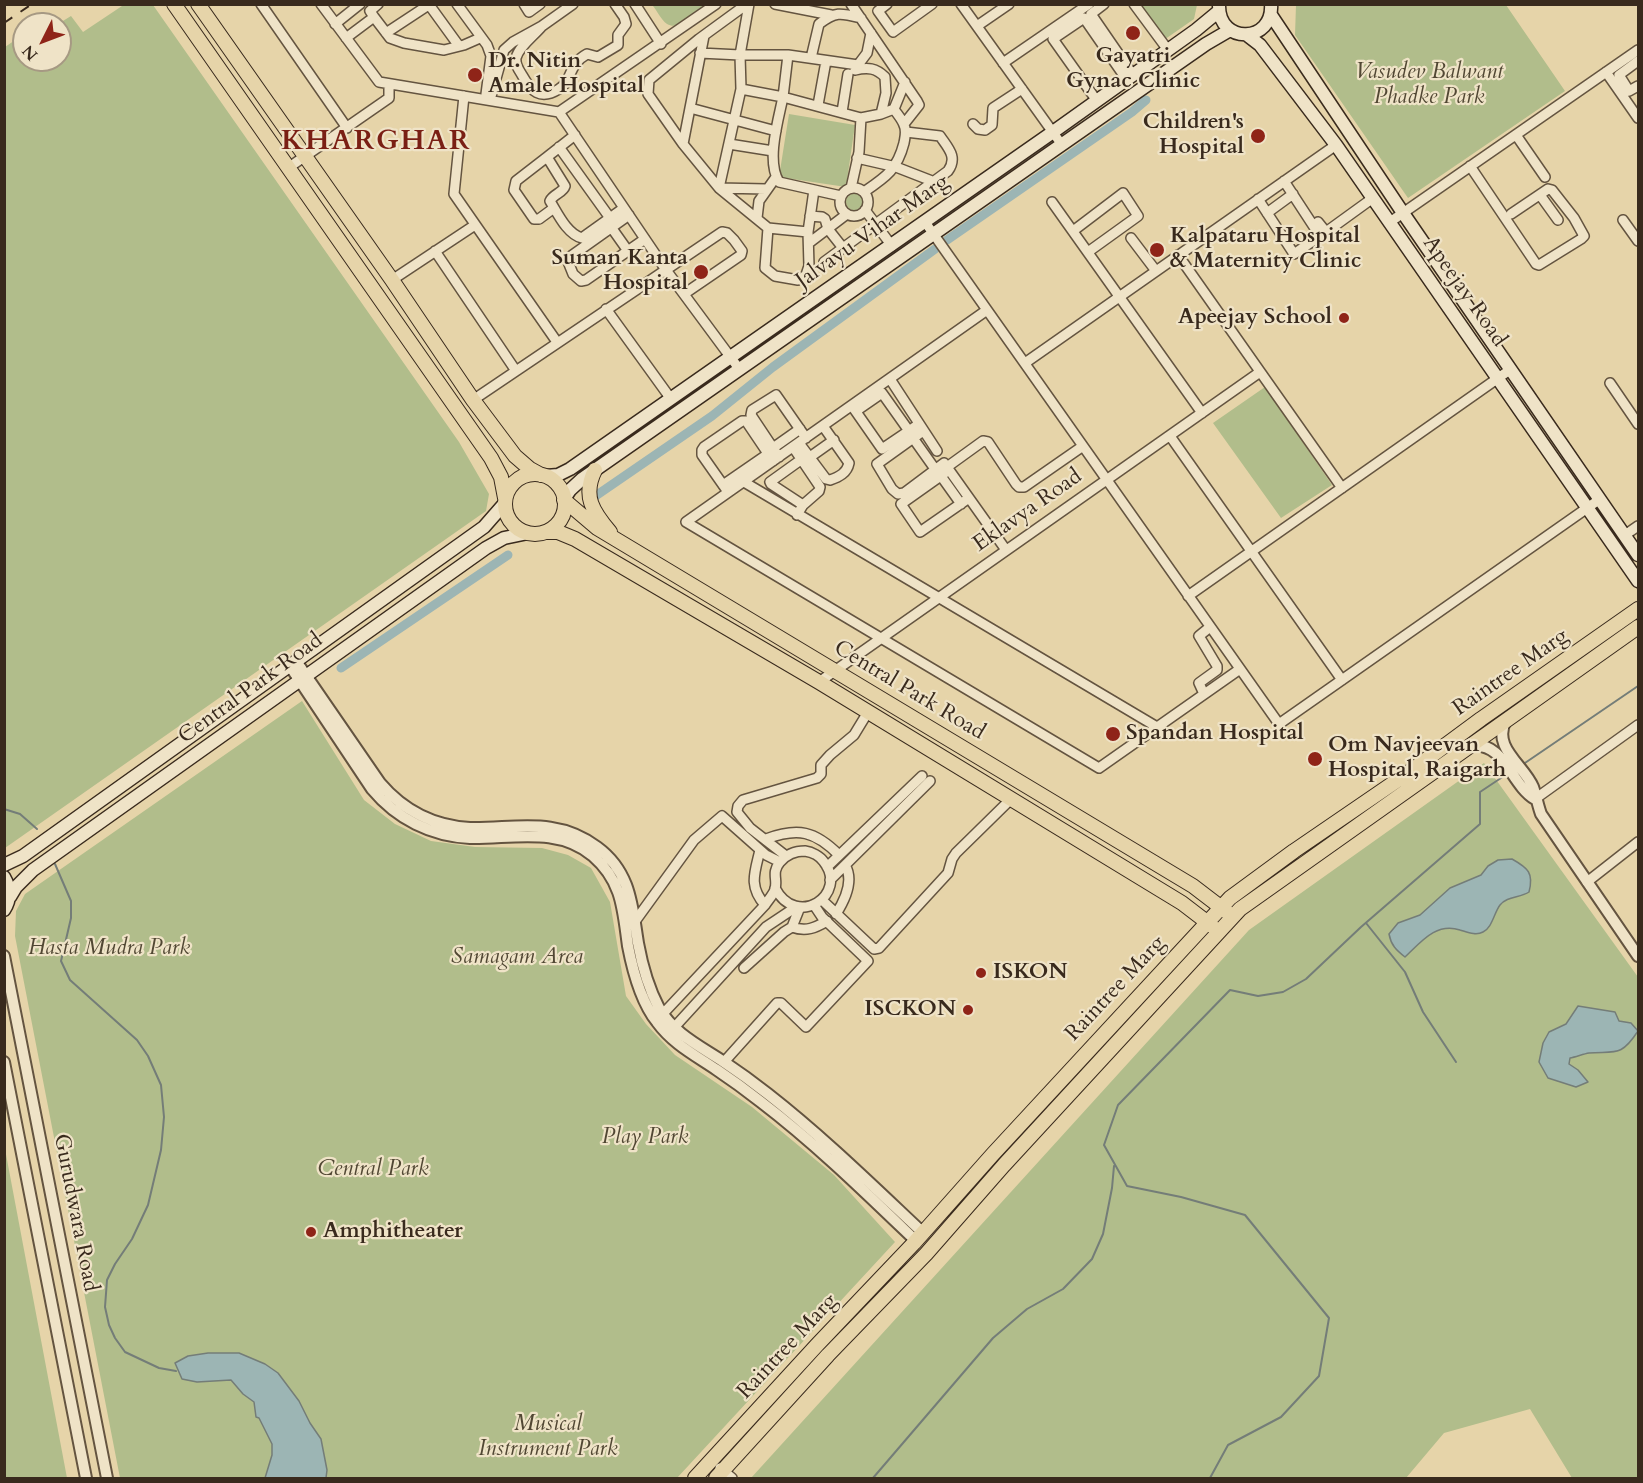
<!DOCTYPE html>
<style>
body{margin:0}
#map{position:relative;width:1643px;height:1483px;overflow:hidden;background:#e6d4a9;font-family:Cardo,serif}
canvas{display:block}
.frame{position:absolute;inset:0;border:6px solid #392a1d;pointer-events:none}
.north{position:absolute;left:12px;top:12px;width:60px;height:60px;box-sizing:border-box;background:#efe3c7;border:2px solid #a69983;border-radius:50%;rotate:228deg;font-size:16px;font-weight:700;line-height:24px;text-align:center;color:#392a1d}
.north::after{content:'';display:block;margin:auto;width:21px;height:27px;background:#8f2418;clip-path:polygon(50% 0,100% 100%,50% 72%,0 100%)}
</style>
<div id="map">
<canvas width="1643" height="1483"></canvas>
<div class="frame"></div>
<div class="north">N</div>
</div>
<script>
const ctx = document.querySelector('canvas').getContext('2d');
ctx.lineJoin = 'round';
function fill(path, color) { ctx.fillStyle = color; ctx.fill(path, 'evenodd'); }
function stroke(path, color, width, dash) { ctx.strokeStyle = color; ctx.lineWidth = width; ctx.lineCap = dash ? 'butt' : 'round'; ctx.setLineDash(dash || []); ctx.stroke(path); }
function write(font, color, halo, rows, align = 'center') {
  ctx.font = font + ' Cardo,serif'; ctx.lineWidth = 4.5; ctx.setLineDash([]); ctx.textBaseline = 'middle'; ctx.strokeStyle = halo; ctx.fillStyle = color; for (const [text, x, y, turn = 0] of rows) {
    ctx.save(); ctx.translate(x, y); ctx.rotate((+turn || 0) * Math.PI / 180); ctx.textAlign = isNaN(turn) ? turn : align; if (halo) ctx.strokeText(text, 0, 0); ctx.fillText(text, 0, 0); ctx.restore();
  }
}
fill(new Path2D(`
 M125,4L153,5L459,442L489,494L486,511L5,848V47L24,34V60H60V24H58L71,16L83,32Z
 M652,5H710C700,11 680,32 667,24C661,20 657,10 652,5Z
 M1134,5H1197L1194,19L1161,42Z
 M1296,5H1506L1565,91L1408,198L1295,35Z
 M789,114L855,125L846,187L779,177Z
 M846 202a9 9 0 1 1 18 0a9 9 0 1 1-18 0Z
 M1265,387L1332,485L1281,518L1213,423Z
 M302,701L364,800L395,824L431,841L475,847L542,848L568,855L591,868L610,902L626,996L646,1024L675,1055L752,1107L834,1175L895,1242L677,1478H120L15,936L16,911L25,894Z
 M1484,763L1638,977V1478H1572L1530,1409L1444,1433L1406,1478H751L1249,930Z
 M4,1149H5L67,1478H5Z`), '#b1bd8b');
const water = new Path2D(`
 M1512,859C1528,868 1534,873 1529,892C1520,898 1507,896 1500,905C1494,913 1492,928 1483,932C1476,936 1467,932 1460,930C1436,922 1421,942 1405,957C1396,950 1391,945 1389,934L1398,923L1420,915L1450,888L1481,875L1488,866L1498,860Z
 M1578,1006L1615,1012L1619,1021L1631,1023L1638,1031C1621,1057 1616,1051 1589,1053C1583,1054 1576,1057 1570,1058L1569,1064L1578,1070L1588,1082L1576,1087L1548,1078L1539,1062L1543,1043L1549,1032L1566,1024Z
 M208,1353H239L265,1364L278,1373L299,1401L310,1423L321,1439L327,1470L326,1478H265L272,1455V1444L259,1418L256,1417L254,1402L243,1394L231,1380L197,1382L182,1379L175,1363L188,1356Z`);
fill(water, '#9cb5b4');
stroke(water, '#747d78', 1.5);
stroke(new Path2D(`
 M1522,765L1638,686
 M4,809L20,814L37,829
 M55,864L71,901V918L61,961L70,980L137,1040L148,1056L161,1085L164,1117L161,1150L148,1205L132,1239L115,1264L107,1280L105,1307L109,1325L115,1338L125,1352L159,1368L176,1371
 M1366,923L1405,972L1423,1012L1456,1062
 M873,1478L993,1338L1027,1309L1063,1289L1092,1259L1103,1234L1112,1188L1114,1166
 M1210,1478L1228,1445L1281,1417L1319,1376L1329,1318L1245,1215L1181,1197L1127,1186L1104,1145L1118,1105L1230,990L1258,996L1283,992L1306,979L1361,927L1480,824V792L1507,774`), '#747d78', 2);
stroke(new Path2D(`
 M947,240L1132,112L1146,100
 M594,497L712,416L773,367L935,249
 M341,668L508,555`), '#9cb5b4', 9);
const minor = new Path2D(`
 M261,4L347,128
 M321,4L379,82L559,112L666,270L740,370
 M457,4L487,45L491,56L486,94
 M524,4L529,12L540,4
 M635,4L661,44
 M747,4L699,39L649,80L648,94L683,144L719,188L768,228L765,268L775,276L798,280L806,275L809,266L808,232L814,190
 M775,4L831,15
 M851,4L917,101L919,105L904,124
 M887,4L878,11L893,32L932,4
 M961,4L1062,145
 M1104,4L1091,14L1133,75
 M1134,4L1168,50
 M374,17L390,38L404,43L444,50L464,45L480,38
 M335,24L360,4
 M542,26C534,36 519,46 516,58C515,65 519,70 522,75C531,91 540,101 559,89C573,81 567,65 587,54L598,57L618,45V35L626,24L624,17L615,4
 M977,26L1009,4
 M386,33L427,6H430L459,46
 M346,38L374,17L370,11L378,4
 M700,53L740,55L749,4
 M811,58L819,24C836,11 841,13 861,18
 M1638,61L1619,75L1629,91L1638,86
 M1003,63L1089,4
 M855,70C868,67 876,68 885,77L886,93L881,114
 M1606,72L1638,118
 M741,89L783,97L788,55
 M464,96L454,194L557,342
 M490,100L504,50L513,42L542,26L573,4
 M1097,101L1053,39L1084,18L1127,80
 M818,105L826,61
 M690,108L776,131
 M559,112L716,4
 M842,112L848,74
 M861,118L881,114L894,109L905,82
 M973,124L978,129L985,130L992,125L993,108L1022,89
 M575,135L547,157L565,186C563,193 553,194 550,201C558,214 567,234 582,238L624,208
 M1516,135L1545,177
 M683,144L704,36
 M729,144L773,151
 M559,147L610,218
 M547,157L516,181L514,190L534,219H539L554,208
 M857,158L896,167L932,181
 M1470,166L1536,264L1539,265L1581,239L1584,236L1574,218L1552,190L1548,189L1511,214
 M288,168L389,98V84
 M840 202a14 14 0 1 1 28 0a14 14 0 1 1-28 0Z
 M766,189L719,188L741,89L740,55H788L858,65L867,53L871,33
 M864,192C886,177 897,170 904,143C905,137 907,131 904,125C902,119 897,114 894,109
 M1540,195L1558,220
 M841,196L779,182C766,161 778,121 783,97L861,118L859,152L851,188
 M1258,199L1294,254L1320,236L1284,181
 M1052,202L1202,413
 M865,210L892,246
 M1267,213L1293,194
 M629,215L567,259L573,274L581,281L586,280L645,239
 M810,216L822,217L825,219L828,229L843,248
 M757,218L759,201L776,177
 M1623,220L1638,241
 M925,222L1279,724L1600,499
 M1318,222L1326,232L1373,198
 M1390,222L1638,50
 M611,227L628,251
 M768,228L808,232
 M1073,231L1123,193L1138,216L1088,252
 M1131,238L1156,271
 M809,243L847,214
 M435,251L516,371
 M1178,255L1342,488
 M824,262L948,171C958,157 948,148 940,136L906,132
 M392,280L475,225
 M606,309L671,399
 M987,310L686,522L1099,768L1240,669
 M1025,363L1336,145
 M890,379L937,451
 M1610,383L1638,424
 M473,400L722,232L727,233L734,240L742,251L741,255L684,294
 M852,406L882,449L919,424
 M856,411L882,393L909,431
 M923,431L877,464L892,489L898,494L904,493L944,463
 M1170,436L1342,680
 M913,438L935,469
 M799,443L826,479L830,480C839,477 847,473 849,463L823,426
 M793,447L820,487L819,491L803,505L797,515
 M773,448L800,429
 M779,457L751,415L752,410L776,395L806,438
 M810,457L834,440
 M802,459L770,482L771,484L803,505
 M947,467L983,441L988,442L1016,484L1019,487H1024L1083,446
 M947,467L1006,550
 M949,470L901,504L920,532L969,498
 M941,476L961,504
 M744,482L1157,727
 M723,485L768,454
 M728,492L702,455V450L704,447L742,421H746L773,461
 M1625,535L1638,526
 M1188,596L1511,369
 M819,682L1260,372
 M1204,694L1199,683L1217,670V666L1199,636L1210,627
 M1535,799L1638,725
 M766,839C798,827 815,831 839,855
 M760,850C755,872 748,886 765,905
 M786,856L750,828L737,812L738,806L743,800L817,778L821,774V765L830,755L854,735L868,712
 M827,867L922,776
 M830,880L930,781
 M1587,882L1638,842
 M822,900L874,949L879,948L948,873L952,859L956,853L1011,799
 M836,914C845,900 854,880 845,865
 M636,920L694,840L722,816L766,855L780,862
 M792,927C806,932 815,928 827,921
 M744,968L784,932L792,927L800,907
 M659,1018L765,905C768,900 774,894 775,889C778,879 771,873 780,862C786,855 795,851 805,851C812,852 820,856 824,862C849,894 797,930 775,888
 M670,1032L766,927L796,907
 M724,1062L777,1003H781L806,1027L868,961L822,917L814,905
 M720,1468L732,1478`);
const tertiary = new Path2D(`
 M296,661L380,783C403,810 434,826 470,828C515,829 556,816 597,847C631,872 632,906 638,943C642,965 649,989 659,1008C674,1034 700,1046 724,1062C739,1072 754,1083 768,1094C823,1137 873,1186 923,1233
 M290,666L372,789C397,819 431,836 470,838C511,839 558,826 593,856C623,882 623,911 628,946C633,972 641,1002 657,1022C673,1044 695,1055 717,1070C732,1080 747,1091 761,1102C816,1144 866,1193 916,1241
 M1506,720C1491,747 1524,765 1533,787C1536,795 1538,806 1541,814L1638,956
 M1472,746C1504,741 1511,785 1535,799
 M4,956L107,1478
 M4,1062L86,1478`);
const secondary = new Path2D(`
 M1219,6C1219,45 1274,43 1271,4
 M1271,15L1403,213L1638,555
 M1247,35L1260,45L1336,145L1638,581
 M546,476L558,475L570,469L1053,132L1196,30L1219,11
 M564,499L570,490L582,479L1206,44L1230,30
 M4,865L23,856L484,527L505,503
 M4,877C11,889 11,899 4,910
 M10,897L16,887L33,870L486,548L504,538L528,533`);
const primary = new Path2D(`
 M174,4L491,458L501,477L505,498
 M198,4L392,280L473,400L515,456L530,469L541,475
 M595,470C582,496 593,512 610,532
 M505 504a30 30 0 1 1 60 0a30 30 0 1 1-60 0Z
 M564,500L597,528L1193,886L1227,912
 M546,532H558L575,539L819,682L1182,903L1212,926
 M695,1478L817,1345L914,1243L993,1154L1230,898L1294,851L1408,773L1481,719L1638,609
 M716,1478L828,1355L926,1254L1004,1165L1240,909L1638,627`);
stroke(minor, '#645440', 12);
stroke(tertiary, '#645440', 14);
stroke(secondary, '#392a1d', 15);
stroke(primary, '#392a1d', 16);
stroke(minor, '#efe3c7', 9);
stroke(tertiary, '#efe3c7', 10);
stroke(secondary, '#efe3c7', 12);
stroke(primary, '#e6d4a9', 14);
stroke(new Path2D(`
 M4,23L32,4`), '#392a1d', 2, [10, 10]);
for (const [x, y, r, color] of [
 [1133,33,8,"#8f2418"],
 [475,75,8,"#8f2418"],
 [1258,136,8,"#8f2418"],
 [1157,250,8,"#8f2418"],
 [701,272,8,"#8f2418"],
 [1344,318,6,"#8f2418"],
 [1113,734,8,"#8f2418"],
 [1315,759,8,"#8f2418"],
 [981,973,6,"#8f2418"],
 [968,1010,6,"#8f2418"],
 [311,1232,6,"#8f2418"]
]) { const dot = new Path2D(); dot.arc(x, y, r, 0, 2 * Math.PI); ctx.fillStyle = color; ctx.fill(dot); stroke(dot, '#efe3c7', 2); }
write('bold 22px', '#392a1d', '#efe3c7', [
 ["Gayatri",1133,57,"center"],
 ["Gynac Clinic",1133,82,"center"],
 ["Dr. Nitin",488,62],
 ["Amale Hospital",488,87],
 ["Children's",1244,123,"right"],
 ["Hospital",1244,148,"right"],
 ["Kalpataru Hospital",1170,237],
 ["& Maternity Clinic",1170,262],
 ["Suman Kanta",688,259,"right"],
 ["Hospital",688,284,"right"],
 ["Apeejay School",1332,318,"right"],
 ["Spandan Hospital",1126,734],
 ["Om Navjeevan",1328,746],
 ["Hospital, Raigarh",1328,771],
 ["ISKON",993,973],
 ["ISCKON",956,1010,"right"],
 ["Amphitheater",323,1232]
], 'left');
write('italic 22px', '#514733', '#efe3c7', [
 ["Vasudev Balwant",1429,73],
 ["Phadke Park",1429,98],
 ["Hasta Mudra Park",109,949],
 ["Samagam Area",517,958],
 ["Play Park",645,1138],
 ["Central Park",373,1170],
 ["Musical",548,1425],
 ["Instrument Park",548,1450]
]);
write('22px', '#392a1d', '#efe3c7', [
 ["Jalvayu Vihar Marg",873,232,-35],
 ["Apeejay Road",1464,292,55],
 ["Eklavya Road",1028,511,-35],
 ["Raintree Marg",1511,673,-35],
 ["Central Park Road",251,689,-36],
 ["Central Park Road",909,691,31],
 ["Raintree Marg",1116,989,-47],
 ["Gurudwara Road",75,1213,79],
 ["Raintree Marg",788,1347,-47]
]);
ctx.letterSpacing = '1.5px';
write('bold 28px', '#7a1f14', '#efe3c7', [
 ["KHARGHAR",376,143]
]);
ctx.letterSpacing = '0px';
</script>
